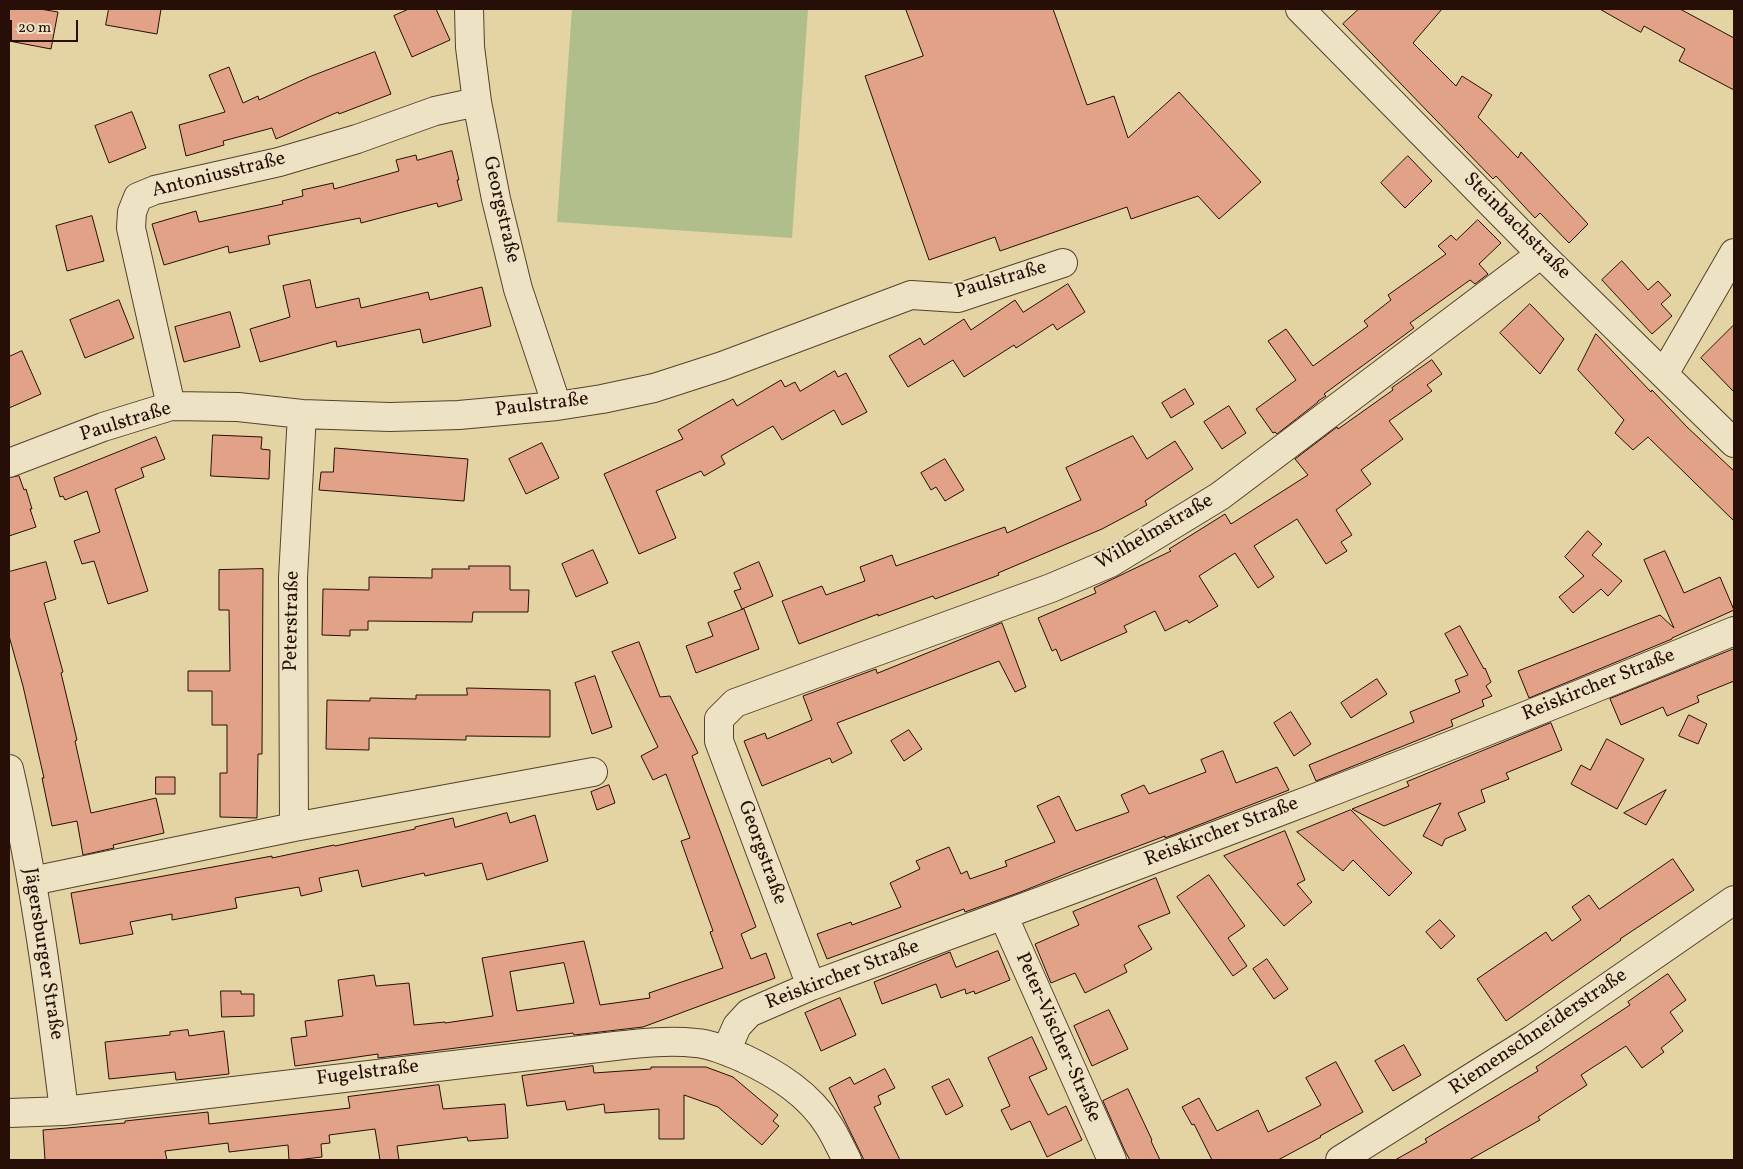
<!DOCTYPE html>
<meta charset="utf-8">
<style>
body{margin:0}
#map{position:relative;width:1743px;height:1169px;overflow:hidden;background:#e4d4a4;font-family:Vollkorn,serif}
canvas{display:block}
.frame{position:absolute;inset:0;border:10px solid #270e06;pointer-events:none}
.scale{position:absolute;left:10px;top:20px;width:68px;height:22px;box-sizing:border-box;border:2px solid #270e06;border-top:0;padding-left:6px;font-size:15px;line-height:18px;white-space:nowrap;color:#270e06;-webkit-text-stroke:4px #ede3c4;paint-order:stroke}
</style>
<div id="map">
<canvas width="1743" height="1169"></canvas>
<div class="frame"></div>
<div class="scale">20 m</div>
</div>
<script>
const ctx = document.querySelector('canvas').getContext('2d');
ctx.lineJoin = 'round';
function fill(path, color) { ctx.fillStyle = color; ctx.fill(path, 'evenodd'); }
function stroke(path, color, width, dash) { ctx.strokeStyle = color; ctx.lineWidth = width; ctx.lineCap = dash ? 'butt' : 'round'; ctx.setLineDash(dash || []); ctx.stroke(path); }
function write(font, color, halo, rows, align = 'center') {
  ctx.font = font + ' Vollkorn,serif'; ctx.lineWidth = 4; ctx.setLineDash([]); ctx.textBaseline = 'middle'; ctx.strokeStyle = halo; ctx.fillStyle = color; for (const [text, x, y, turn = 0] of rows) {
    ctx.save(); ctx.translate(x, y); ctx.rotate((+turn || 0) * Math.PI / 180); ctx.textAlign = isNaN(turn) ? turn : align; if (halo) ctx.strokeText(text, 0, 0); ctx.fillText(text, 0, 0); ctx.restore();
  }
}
fill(new Path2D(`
 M572,9H808L792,238L557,222Z`), '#afbe8a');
const building = new Path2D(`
 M9,9H40L58,12L51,49L9,41Z
 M109,9H161L157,34L106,25Z
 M409,9H436L450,40L412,57L394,16Z
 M906,9H1053L1087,105L1114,96L1128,138L1179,92L1261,182L1219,219L1198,196L1131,219L1127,207L1000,251L995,237L929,260L865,76L923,56Z
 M1359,9H1442L1413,43L1456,86L1462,76L1492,95L1478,117L1518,158L1521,152L1588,224L1569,243L1540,213L1535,218L1496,176L1493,179L1343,24Z
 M1600,9H1680L1734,38V90L1679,61L1685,49L1644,26L1641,32Z
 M375,52L391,94L339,114L338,112L276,139L272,128L223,141L224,145L186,156L179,125L225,112L209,75L229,67L243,103L258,96L259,100L309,77Z
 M132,112L146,148L109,163L95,126Z
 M452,151L459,180H457L462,200L438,207L437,203L361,223L360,218L268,236L270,244L229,253L228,246L164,265L152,224L196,211L199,222L283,204L282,201L303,196L302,190L333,183L334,189L399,171L396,160L416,155L417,160Z
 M1408,156L1432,181L1405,208L1381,183Z
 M92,216L104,261L67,271L56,226Z
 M1478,220L1501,243L1479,264L1488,274L1475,284L1470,280L1410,323L1414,328L1324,394L1326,396L1318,401V402L1277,434L1275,432L1273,433L1256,409L1296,380L1268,341L1286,329L1313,366L1368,326L1364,321L1391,300L1388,295L1446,254L1438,246L1451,235L1456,240Z
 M1622,261L1648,290L1658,281L1671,295L1661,304L1672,316L1652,334L1602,280Z
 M310,280L316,308L359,298L361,308L428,292L430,300L482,287L491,326L423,343L420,329L337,347L336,341L260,362L250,329L290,317L283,286Z
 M1068,284L1085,312L1057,330L1053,324L1016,348L1014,345L964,377L953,360L908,387L889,356L920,338L924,345L964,319L971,330L1015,300L1023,312Z
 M119,300L134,338L85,358L70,320Z
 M1530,304L1564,339L1540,374L1500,333Z
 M230,312L240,347L184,362L175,327Z
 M1734,325V392L1701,358Z
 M1596,334L1651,392L1652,390L1687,427L1734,471V521L1648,437L1633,450L1615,433L1624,420L1578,370Z
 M22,351L41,394L9,408V357Z
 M1432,360L1442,374L1427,385L1432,391L1389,421L1403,439L1361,470L1371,484L1336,510L1352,535L1341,542L1347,551L1326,564L1297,519L1254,546L1274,577L1258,588L1235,553L1199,576L1218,606L1189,623L1187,620L1165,631L1155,611L1124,626L1127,632L1061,661L1056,649L1052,651L1038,618L1096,593L1094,588L1171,551L1169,549L1225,514L1231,524L1308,475L1295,459L1337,427L1338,429L1393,390L1392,388Z
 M835,371L838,377L846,373L867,412L842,425L834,410L782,440L773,426L721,456L725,464L704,476L701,471L656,491L676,538L639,554L604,474L683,439L678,430L733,399L737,406L781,380L785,387L795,382L800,391Z
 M1185,389L1194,404L1171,418L1162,403Z
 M1229,406L1246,433L1222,449L1204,422Z
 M213,435L262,437L261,449L270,450L269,479L211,476Z
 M1133,436L1147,459L1175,441L1193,469L1145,501L1147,505L1102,529L998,573L999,575L935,599L933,596L878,616V614L799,644L782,601L822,586L826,595L865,581L860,567L892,555L896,566L1005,527L1007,533L1081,500L1066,468Z
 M156,437L165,459L141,468L144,477L115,489L148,591L108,604L94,561L82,564L74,541L100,532L87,491L65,500L63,496L60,497L54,478Z
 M542,443L559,478L526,494L509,459Z
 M335,448L468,459L464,501L319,490L321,472H333Z
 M945,459L964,490L945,501L936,487L931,490L921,473Z
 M19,476L24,490L26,489L32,509H30L36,527L9,536V478Z
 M1588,531L1602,544L1592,555L1622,581L1608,596L1601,589L1573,613L1559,597L1584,576L1565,557Z
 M593,550L608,583L576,597L562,564Z
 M1665,551L1684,593L1720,577L1734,610L1672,638V639L1529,698L1518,671L1660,615L1674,628L1644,560Z
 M46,562L56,599L44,603L63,672L61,673L77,740L75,741L91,813L156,798L164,833L113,845L114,848L83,855L77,821L52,826L42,778H44L23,686L9,636V572Z
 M759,562L773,596L742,609L734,591L741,589L734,573Z
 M469,566H510V590H529L528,612H473L472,622L368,621V630H350V636L322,635L323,589L369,590V577L432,578V569H469Z
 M263,569L262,754H258L257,818L220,817V773H227V725H212V691H188V671H230L229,610H219V570Z
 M744,609L759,649L696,673L686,646L713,636L708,623Z
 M1002,623L1026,687L1015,692L999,661L837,723L852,753L832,763L830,758L762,786L744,741L765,733L767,739L812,720L803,696L876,669L877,673Z
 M1460,626L1484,669L1485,668L1491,682L1486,686L1492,696L1482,700L1484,706L1451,720L1453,726L1316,781L1309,765L1414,722L1410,712L1460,692L1455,680L1468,675L1445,634Z
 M639,642L660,697L670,696L698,753L692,756L756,927L741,934L751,959L766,953L775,978L643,1027L574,1035L573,1033L378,1058V1054L295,1066L291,1038L307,1036L305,1021L343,1016L338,980L374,975L376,986L409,983L414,1025L445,1022V1023L493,1016L482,958L584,941L600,1005L650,998L649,993L652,992L723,968L710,932L713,931L681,841L690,838L666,774L653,780L641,756L658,747L612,652ZM564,963L574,1003L517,1011L510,972Z
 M1734,649V681L1697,696L1699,702L1667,716L1663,707L1621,725L1610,699Z
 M595,676L612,727L592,734L575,683Z
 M1377,679L1387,694L1351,718L1341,703Z
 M467,688L550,690V737L466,736V740L369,738V750L326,749L327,700L370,701V698L416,699V695H467Z
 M1291,712L1311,744L1294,756L1274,723Z
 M1689,715L1707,724L1698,744L1679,736Z
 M1551,723L1562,750L1506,773L1509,779L1481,790L1485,802L1458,813L1466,830L1445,839L1442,846L1423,836L1441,803L1384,826L1352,809L1409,786L1407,782Z
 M909,730L922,749L904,761L891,741Z
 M1607,739L1644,759L1617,809L1571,784L1581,765L1590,770Z
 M1223,751L1236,783L1277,767L1289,790L1165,838V836L1073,871L1018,893L965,912L964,909L827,959L817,934L851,922L852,925L901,907L890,883L920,869L916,861L949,847L961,874L967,871L970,879L1007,866L1005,861L1055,842L1037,806L1059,796L1076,831L1129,812L1121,795L1144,785L1149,794L1206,772L1201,760Z
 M156,777H175V794H156Z
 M609,785L615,803L597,810L591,792Z
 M1666,790L1646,825L1624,813Z
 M1351,810L1412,873L1389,896L1353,860L1343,871L1297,832Z
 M507,813L510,823L535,815L548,861L487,880L482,863L425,876L424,873L362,887L358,870L319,878L322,891L301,896L299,887L235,898L237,908L172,920V914L130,922L133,934L80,944L71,893L229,864L272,856V858L334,845L335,846L415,829V827L453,818L455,827Z
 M1285,831L1305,880L1297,884L1312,902L1284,926L1224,856Z
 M1673,859L1694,890L1620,939L1621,940L1506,1021L1477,979L1546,932L1552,941L1581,920L1572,907L1589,895L1599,909Z
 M1209,875L1245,926L1228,938L1247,966L1233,976L1177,897Z
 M1156,878L1170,913L1138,926L1152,949L1124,965L1127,972L1085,993L1075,973L1051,983L1035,944L1079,925L1073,912Z
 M1440,920L1455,936L1441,949L1426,932Z
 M998,951L1010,980L975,994L974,991L966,994L965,989L941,998L936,984L882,1004L874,982L950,952L956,967Z
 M1267,959L1288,989L1274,999L1253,969Z
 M1668,974L1686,1000L1670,1012L1683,1031L1661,1048L1664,1052L1642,1068L1626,1046L1581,1075L1587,1085L1538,1117L1540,1120L1469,1160H1395L1427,1142L1425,1139L1538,1071L1536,1067L1630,1005L1628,1002Z
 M221,991H241V994H254V1016L222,1017Z
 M840,998L856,1035L821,1051L805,1013Z
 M1109,1010L1128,1049L1092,1066L1074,1026Z
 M188,1030L189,1036L224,1031L229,1074L176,1080L175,1072L109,1079L105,1042L170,1035V1032Z
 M1032,1037L1047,1069L1029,1077L1048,1115L1066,1106L1082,1140L1047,1157L1030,1121L1011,1130L1001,1110L1010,1106L988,1058Z
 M1404,1045L1421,1075L1393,1091L1375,1061Z
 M1336,1062L1363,1112L1320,1136L1321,1137L1278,1160H1212L1194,1124L1192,1125L1182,1107L1199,1098L1217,1131L1258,1110L1268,1132L1321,1105L1306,1078Z
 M593,1066L594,1073L651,1069V1067H706L733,1077L778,1115L773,1121L779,1126L762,1145L718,1107L684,1095V1139H659V1109L605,1113L604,1104L567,1110L565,1101L527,1106L522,1076Z
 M885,1069L895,1088L878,1096L881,1104L874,1107L900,1160H864L829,1088L850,1077L854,1084Z
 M949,1079L963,1106L946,1115L932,1087Z
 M439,1085L443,1109L505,1104L508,1138L468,1141L467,1137L397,1146L399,1160H380L375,1129L329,1135L330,1143L321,1144L322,1157L296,1160H289L288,1145L229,1152L228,1143L165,1151L167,1160H45L43,1130L125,1123V1121L208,1112L209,1124L350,1108L348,1097Z
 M1128,1089L1152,1140L1151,1141L1160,1160H1130L1125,1151L1103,1101Z`);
fill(building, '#e2a287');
stroke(building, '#270e06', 1);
const minor = new Path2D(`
 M469,9L470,47L477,102L496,199L518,289L557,406
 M1300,9L1541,254L1734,443
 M1664,374L1734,253
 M171,406L131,228L132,212L138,197L155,190L279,162L357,139L435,111L477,102
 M9,463L103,427L171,406L238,407L302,414L390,417L459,415L557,406L602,399L654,388L722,366L911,295L958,298L1063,263
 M9,769C35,881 50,996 64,1111
 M294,827L293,578L302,414
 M32,881L294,827L593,772
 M1003,915L1112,1160
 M811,986L719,741V719L735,703L1051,588L1110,563L1220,496L1541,254
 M726,1051L737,1026L749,1013L811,986C1121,872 1430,758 1734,631
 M9,1113L64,1111L615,1046C642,1043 669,1040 696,1043C712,1044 728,1052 743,1058C777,1074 809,1094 829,1126C836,1137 841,1149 847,1160
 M1340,1160L1533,1039L1734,900`);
stroke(minor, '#56402e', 30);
stroke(minor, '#ede3c4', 28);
write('20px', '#270e06', '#ede3c4', [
 ["Antoniusstraße",219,176,-14],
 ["Georgstraße",500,210,77],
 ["Steinbachstraße",1516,227,45],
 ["Paulstraße",1001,281,-16],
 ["Paulstraße",542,406,-7],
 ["Paulstraße",126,423,-17],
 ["Wilhelmstraße",1155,533,-30],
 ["Peterstraße",293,621,-89],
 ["Reiskircher Straße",1599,686,-22],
 ["Reiskircher Straße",1222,833,-21],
 ["Georgstraße",761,853,70],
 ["Jägersburger Straße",42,954,81],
 ["Reiskircher Straße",843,976,-21],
 ["Riemenschneiderstraße",1539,1033,-34],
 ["Peter-Vischer-Straße",1057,1038,66],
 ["Fugelstraße",368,1074,-7]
]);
</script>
